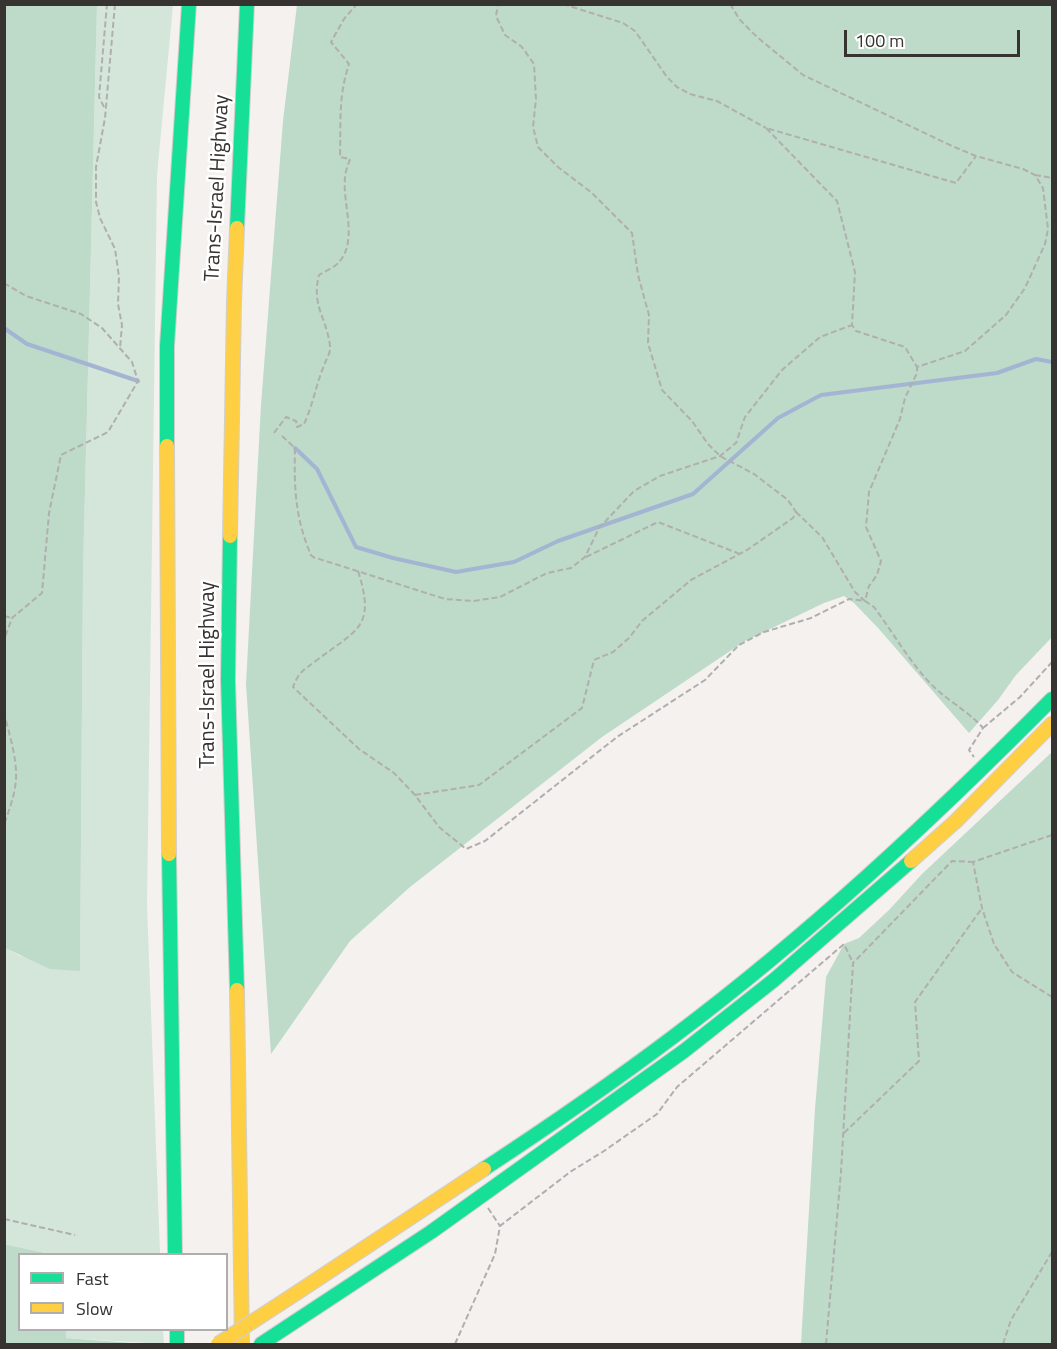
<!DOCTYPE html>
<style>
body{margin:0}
#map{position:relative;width:1057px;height:1349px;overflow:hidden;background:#f4f1ef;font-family:"Titillium Web",sans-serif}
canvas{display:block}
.frame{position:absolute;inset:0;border:6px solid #363331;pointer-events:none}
.legend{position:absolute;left:18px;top:1253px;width:210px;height:78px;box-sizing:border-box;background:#fff;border:2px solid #afadad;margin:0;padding:8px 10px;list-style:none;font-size:18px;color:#363331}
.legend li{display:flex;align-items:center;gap:12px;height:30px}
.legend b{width:30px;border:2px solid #afadad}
.scale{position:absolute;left:844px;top:30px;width:176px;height:27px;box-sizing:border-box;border:3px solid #363331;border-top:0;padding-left:8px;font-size:18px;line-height:21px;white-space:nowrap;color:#363331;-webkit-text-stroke:4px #fff;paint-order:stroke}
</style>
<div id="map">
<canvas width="1057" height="1349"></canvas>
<div class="frame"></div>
<ul class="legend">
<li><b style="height:8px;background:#16e098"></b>Fast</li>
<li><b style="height:8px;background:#ffcf43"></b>Slow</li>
</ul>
<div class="scale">100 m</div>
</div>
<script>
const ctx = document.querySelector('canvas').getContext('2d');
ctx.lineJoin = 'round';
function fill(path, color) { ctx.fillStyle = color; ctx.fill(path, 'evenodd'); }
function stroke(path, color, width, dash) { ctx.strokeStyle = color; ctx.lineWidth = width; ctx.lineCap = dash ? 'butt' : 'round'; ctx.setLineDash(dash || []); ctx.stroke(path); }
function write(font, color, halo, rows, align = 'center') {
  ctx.font = font + ' "Titillium Web",sans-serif'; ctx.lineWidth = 5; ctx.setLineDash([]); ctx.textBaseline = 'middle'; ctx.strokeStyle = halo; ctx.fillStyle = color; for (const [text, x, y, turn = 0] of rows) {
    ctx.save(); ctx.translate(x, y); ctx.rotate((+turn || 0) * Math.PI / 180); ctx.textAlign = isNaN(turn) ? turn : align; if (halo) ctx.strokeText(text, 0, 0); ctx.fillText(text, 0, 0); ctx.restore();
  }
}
fill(new Path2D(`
 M97,5H173L157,175L147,905L160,1254H50L5,1244V948L20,956L80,970L83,573Z
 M66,1330H163L164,1344L66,1338Z`), '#d4e5da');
fill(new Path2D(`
 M5,4L97,5L83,573L80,971L50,969L5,948Z
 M297,5H1052V637L1016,675L998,700L969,733L879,629L854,603L844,596L824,603L745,641L602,737L410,887L350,941L271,1054L246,684L261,405L283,121Z
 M1052,752V1344H801L815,1109L826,977L844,944L859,938L889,910L922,874Z
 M4,1244L50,1254H20V1330H66V1338L145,1344H5Z`), '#bedac9');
stroke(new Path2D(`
 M4,328L27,344L138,381
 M295,448L317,469L356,547L393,558L456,572L514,562L558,541L693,494L778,418L821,395L997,373L1036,359L1052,362`), '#a3b5d2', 4);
const fast = new Path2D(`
 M237,228L247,4
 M167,446V346L189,4
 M230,536L228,680L237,990
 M169,854L175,1254
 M484,1169C548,1127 612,1083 673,1037C809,935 933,819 1052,699
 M177,1330V1344
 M261,1344L431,1232L684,1051L774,980L911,861`);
const slow = new Path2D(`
 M167,446L169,854
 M230,536L234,302L237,228
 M911,861L956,821L1052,724
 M237,990L242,1344
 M298,1292L484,1169`);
stroke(fast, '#d1cfce', 16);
stroke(slow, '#d1cfce', 16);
stroke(new Path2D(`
 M115,4L105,118L96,167V202L100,218L115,249L119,277L118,304L122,325L120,348
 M563,4L623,23L635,31L667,77L677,87L690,94L717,101L766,128
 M730,4L740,20L757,37L803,75L952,146L976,156L1023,169L1035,175L1043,188L1048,229L1045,244L1025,288L1006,315L965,351L917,367L905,347L856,331L852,325L855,272L837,201L766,128L956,183L976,156
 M104,107L99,97L107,4
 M1035,175L1052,178
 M4,283L26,296L81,314L102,328L132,362L138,381L108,432L61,455L49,513L42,593L12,618L4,640
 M274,433L286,417L296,421L297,427L304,424C313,405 316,384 325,363C327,358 331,352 330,346C327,318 311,306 319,275C324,272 331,269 336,265C360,244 342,204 345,178C345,172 348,165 350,159L340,157C341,124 338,97 349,64L331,42L344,19L357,4
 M282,436L295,448C294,487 295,518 311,555L313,557L445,599L473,601L500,597L547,573L571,568L585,557L599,528L634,491L660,476L720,456L736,443L745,417L782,370L820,337L852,325
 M796,512L822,537L855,592L865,601L869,586L877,575L881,561L866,527L869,492L900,419L905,398L917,373V367
 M586,557L658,522L740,554
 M358,571C376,627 358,629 317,660C304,670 299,671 293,687L359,749L394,773L415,795L439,827L466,849L485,841L617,737L705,680L739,645L764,632L811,618L849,599L865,601L874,607C892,631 909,661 930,683C946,700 967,710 983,728L969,750L974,757
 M4,616L12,618
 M4,712C9,734 17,757 16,779C15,795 9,810 4,825
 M983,728L1020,697L1052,662
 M415,795L479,785L582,708L594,660L613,652L629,638L642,621L691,580L747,550L793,518L796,512L788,500L754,474L720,456L708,444L692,421L662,390L648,343L649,315L638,275L632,233L592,193L558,167L538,147L533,127L536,99L534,64L522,47L505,35L496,16L498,4
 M1052,835L973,862L982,908L994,944L1012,972L1052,997
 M844,1133L919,1061L915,1002L982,908
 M488,1208L500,1226
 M4,1219L75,1235
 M455,1344L495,1254L500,1226L570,1172L604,1151L657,1114L677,1087L844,944L853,963
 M826,1344L841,1172L853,963L952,861L973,862
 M1003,1344L1011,1320L1052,1252`), '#b0afae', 2, [6, 3]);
stroke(fast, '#16e098', 14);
stroke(slow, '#ffcf43', 14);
const slowBridge = new Path2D(`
 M218,1344L298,1292`);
stroke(slowBridge, '#d1cfce', 16, []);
stroke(slowBridge, '#ffcf43', 14);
write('21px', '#363331', '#fff', [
 ["Trans-Israel Highway",218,188,-87],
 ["Trans-Israel Highway",209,675,-90]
]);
</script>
